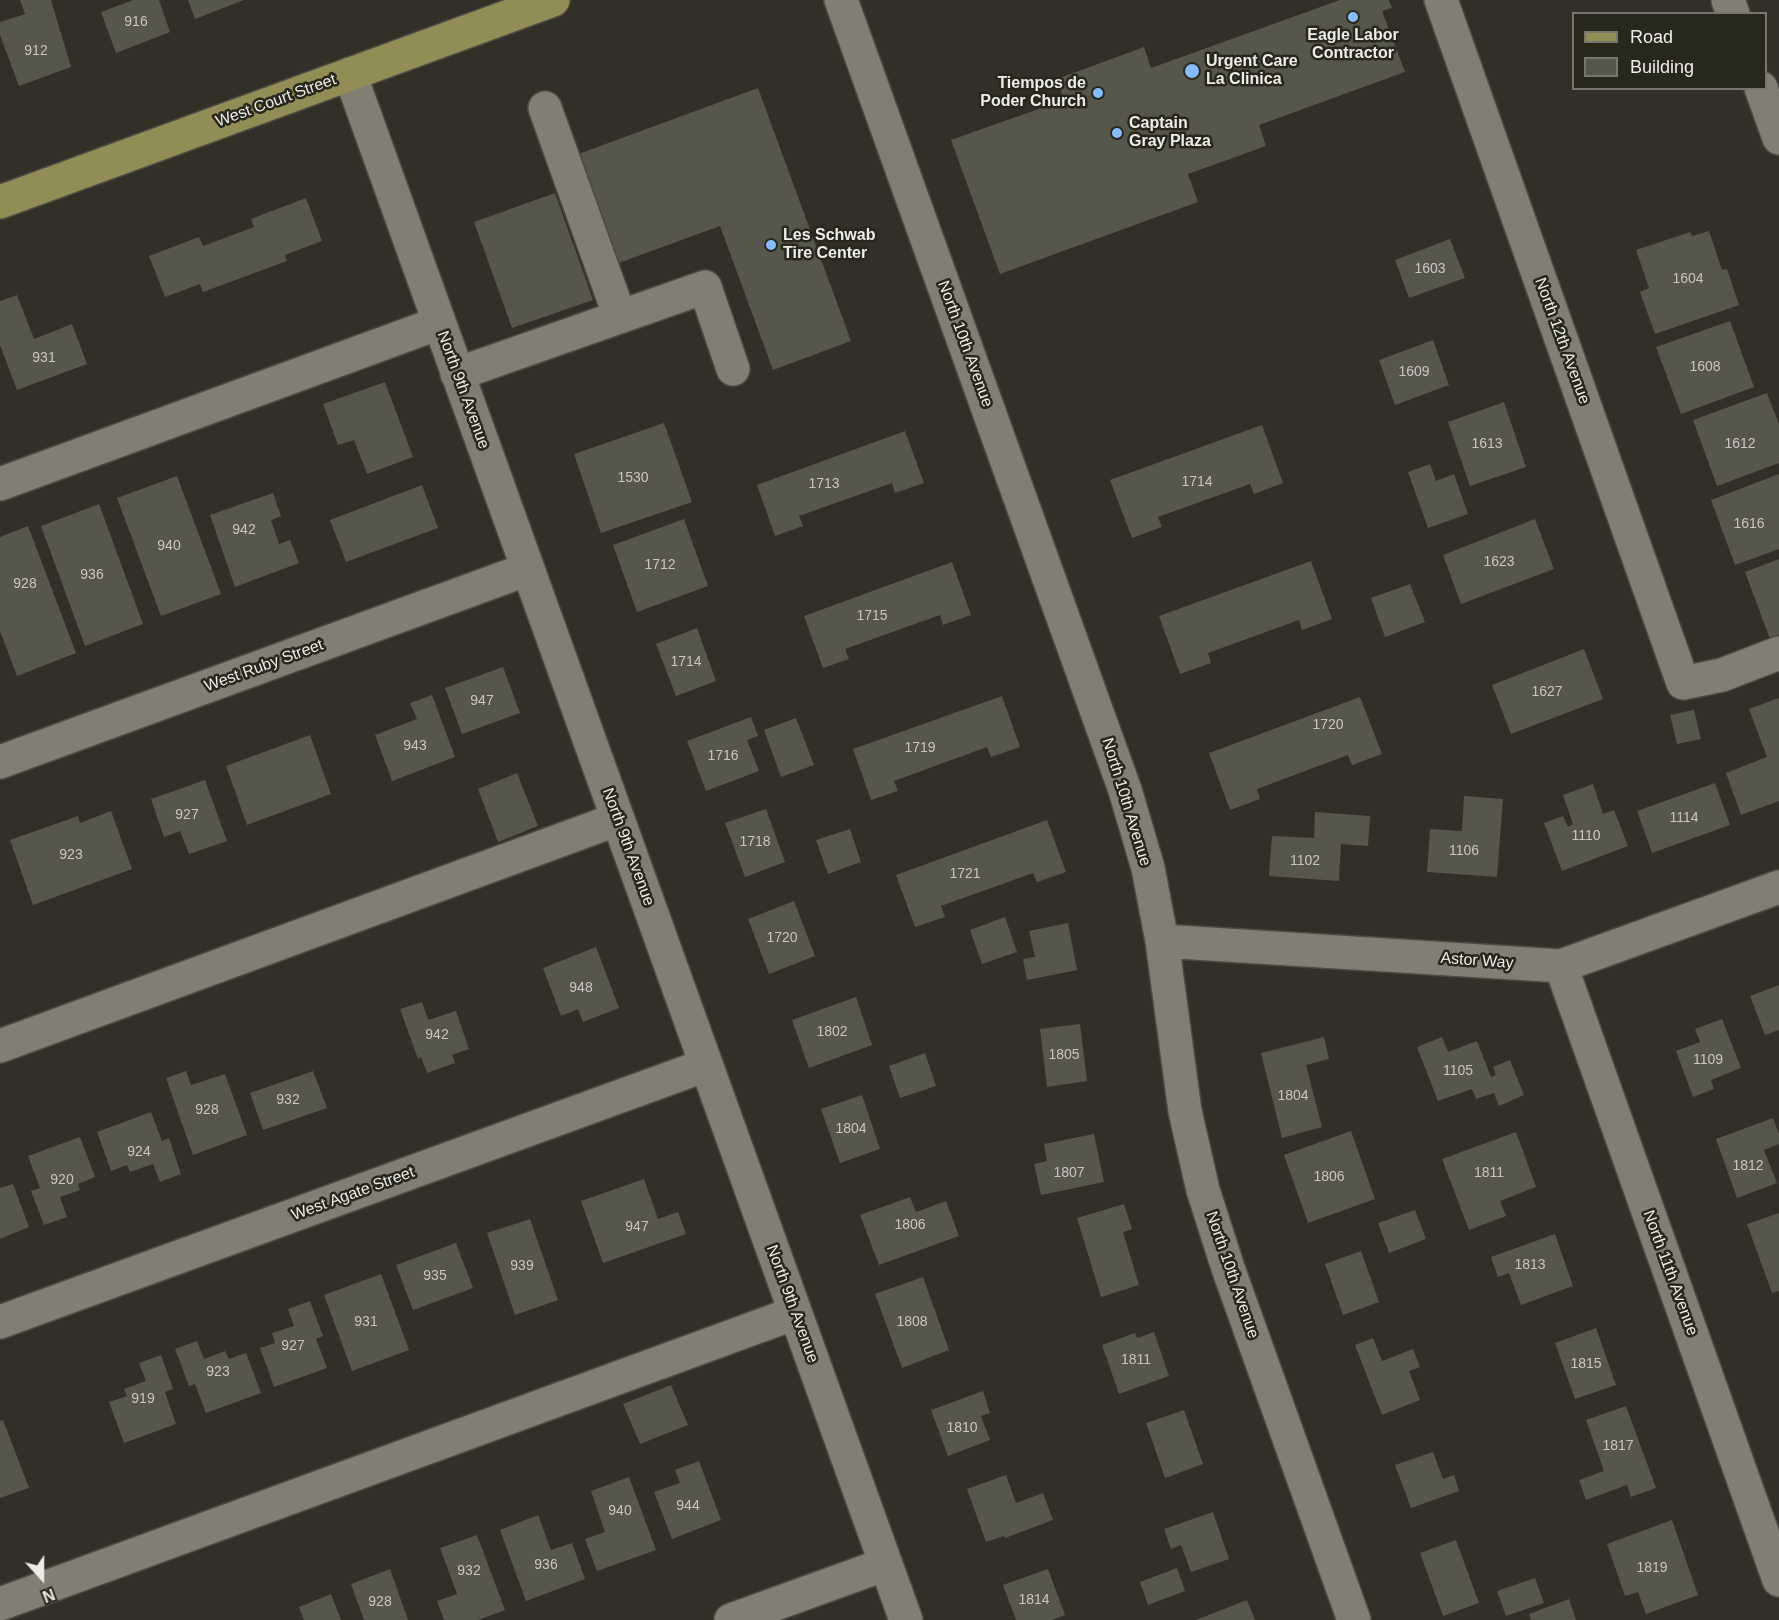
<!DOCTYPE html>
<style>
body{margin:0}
#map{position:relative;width:1779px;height:1620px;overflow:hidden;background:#323026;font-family:Helvetica,sans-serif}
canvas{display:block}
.legend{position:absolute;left:1572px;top:12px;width:195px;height:78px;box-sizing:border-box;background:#28271c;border:2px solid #77766c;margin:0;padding:8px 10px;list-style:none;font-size:18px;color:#edece5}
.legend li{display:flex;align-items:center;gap:12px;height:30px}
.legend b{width:30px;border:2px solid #77766c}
.north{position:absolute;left:12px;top:1548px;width:60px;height:60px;-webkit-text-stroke:4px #28271c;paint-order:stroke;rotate:159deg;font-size:16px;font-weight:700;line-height:24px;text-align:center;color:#edece5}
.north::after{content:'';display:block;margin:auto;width:21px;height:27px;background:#edece5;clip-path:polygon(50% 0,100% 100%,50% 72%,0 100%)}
</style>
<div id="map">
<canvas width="1779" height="1620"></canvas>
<ul class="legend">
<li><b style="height:8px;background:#928c56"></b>Road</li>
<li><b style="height:16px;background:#57564b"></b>Building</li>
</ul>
<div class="north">N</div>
</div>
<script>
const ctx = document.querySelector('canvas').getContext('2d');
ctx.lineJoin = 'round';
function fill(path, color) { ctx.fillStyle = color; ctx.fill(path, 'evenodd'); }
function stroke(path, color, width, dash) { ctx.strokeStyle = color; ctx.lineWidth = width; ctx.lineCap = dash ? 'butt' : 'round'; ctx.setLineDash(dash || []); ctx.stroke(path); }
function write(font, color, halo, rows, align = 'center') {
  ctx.font = font + ' Helvetica,sans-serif'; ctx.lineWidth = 5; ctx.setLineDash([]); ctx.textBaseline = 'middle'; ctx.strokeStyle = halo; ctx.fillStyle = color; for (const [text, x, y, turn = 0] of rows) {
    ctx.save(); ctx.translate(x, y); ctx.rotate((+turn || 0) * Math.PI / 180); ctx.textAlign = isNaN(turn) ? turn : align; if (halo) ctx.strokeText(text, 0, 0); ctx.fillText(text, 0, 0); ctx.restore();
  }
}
fill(new Path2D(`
 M20,0H51L71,67L19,86L0,35V22L25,14Z
 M133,0H159L170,32L116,53L101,12Z
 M188,0H244L195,19Z
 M1340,0H1389L1392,8L1382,11L1405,72L1259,125L1266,146L1188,174L1198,202L1000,274L951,140L1064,100L1057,79L1144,47L1151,68Z
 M758,88L851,341L773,370L720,226L613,265L573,156Z
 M555,193L593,300L512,328L474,222Z
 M306,198L322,241L285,255L287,261L203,292L200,284L165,297L149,256L199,237L203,246L254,227L251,219Z
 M1709,231L1722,270L1727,269L1739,305L1655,334L1640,292L1649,288L1636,250L1690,232L1692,236Z
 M1450,239L1465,278L1409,298L1395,260Z
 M17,295L34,339L72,324L87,364L17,390L0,345V301Z
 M1730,321L1754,387L1681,414L1656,347Z
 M1433,340L1449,385L1395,405L1379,360Z
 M385,382L413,457L367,474L354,440L338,445L323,404Z
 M1767,393L1779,424V463L1717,486L1693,420Z
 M1504,402L1526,467L1470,486L1448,422Z
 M664,423L692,502L601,533L574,454Z
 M1262,425L1283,483L1254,494L1250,484L1158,517L1162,527L1132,538L1110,480Z
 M905,431L924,483L895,493L892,483L799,516L803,526L775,536L757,485Z
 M1430,464L1436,481L1454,474L1468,514L1428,528L1408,472Z
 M1779,474V549L1735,565L1711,500Z
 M177,476L221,594L161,616L117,498Z
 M422,485L438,528L346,562L330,520Z
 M273,493L281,516L271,520L279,544L290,540L299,563L235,587L210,515Z
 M99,504L143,624L85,646L41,526Z
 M684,519L708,586L637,612L613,545Z
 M1535,519L1554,569L1461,604L1443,555Z
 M28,526L76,653L17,676L0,631V537Z
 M1779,559V636L1770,639L1745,572Z
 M1311,561L1332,619L1302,630L1299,620L1208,653L1211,663L1180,674L1159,616Z
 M952,562L971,615L943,625L940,615L845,649L849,659L823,668L804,616Z
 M1410,584L1425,622L1385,637L1371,598Z
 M697,628L716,681L676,696L656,644Z
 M1584,649L1603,699L1511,734L1492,685Z
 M503,667L520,713L462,734L445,688Z
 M432,695L455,757L392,781L375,735L417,719L410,703Z
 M1002,696L1020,747L991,757L987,747L894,781L898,791L871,800L853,749Z
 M1360,697L1382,754L1352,765L1348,755L1257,789L1260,799L1230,810L1209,753Z
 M1779,698V801L1741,815L1726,773L1767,757L1749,709Z
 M1694,710L1701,739L1677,744L1670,715Z
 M751,717L758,736L747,740L759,771L706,791L687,741Z
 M796,718L814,765L781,777L764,730Z
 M310,735L331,794L247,825L226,766Z
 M517,773L538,826L498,842L478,789Z
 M205,780L227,841L189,854L180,831L164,837L151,799Z
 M1715,783L1730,825L1652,853L1637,811Z
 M1593,784L1603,814L1614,810L1628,846L1562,871L1544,823L1563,816L1568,827L1573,824L1563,795Z
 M1464,796L1503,799L1497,877L1427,872L1430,829L1462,831Z
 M766,809L785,862L745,877L725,823Z
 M111,811L132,869L33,905L10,840L78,816L80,823Z
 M1315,812L1370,816L1368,846L1341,844L1339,881L1269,876L1272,836L1314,838Z
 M1047,820L1066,872L1037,882L1033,873L941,906L945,917L915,927L896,875Z
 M850,829L861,862L828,874L816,840Z
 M794,901L815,956L769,974L748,919Z
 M1005,917L1017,952L982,964L970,930Z
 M1068,923L1077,970L1027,980L1023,959L1035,957L1029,931Z
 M596,947L619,1008L583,1022L578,1009L561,1016L543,968Z
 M1779,985V1030L1765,1035L1750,996Z
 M856,997L872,1045L809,1068L792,1020Z
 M422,1002L428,1020L456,1011L469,1049L452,1055L455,1063L427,1073L421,1057L418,1059L400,1009Z
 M1722,1019L1741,1068L1711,1080L1714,1089L1693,1097L1676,1051L1700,1042L1695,1029Z
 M1080,1024L1087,1081L1047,1087L1040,1029Z
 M1324,1037L1329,1059L1306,1065L1322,1127L1282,1138L1261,1053Z
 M1442,1037L1448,1052L1477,1041L1491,1077L1496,1075L1493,1067L1510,1060L1524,1095L1499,1106L1494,1093L1476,1099L1472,1089L1438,1101L1417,1047Z
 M925,1053L936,1086L900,1098L889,1066Z
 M186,1071L191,1085L225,1074L247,1135L193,1155L166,1078Z
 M313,1071L327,1108L263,1130L250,1093Z
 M862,1095L880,1149L840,1163L821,1109Z
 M151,1112L162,1141L169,1138L181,1174L160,1182L153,1164L130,1172L127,1165L111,1171L97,1132Z
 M1773,1118L1779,1134V1144L1764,1150L1777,1183L1737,1198L1716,1139Z
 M1351,1131L1375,1199L1308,1223L1284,1155Z
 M1516,1132L1536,1187L1500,1201L1506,1216L1469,1230L1442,1159Z
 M1094,1134L1104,1182L1041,1195L1034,1164L1047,1161L1044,1144Z
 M80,1137L95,1177L78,1184L80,1190L60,1197L67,1217L44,1225L31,1191L40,1188L28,1156Z
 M644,1179L658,1219L678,1212L686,1234L603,1263L581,1201Z
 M13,1184L29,1227L0,1239V1188Z
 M910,1197L916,1212L946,1201L959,1236L879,1265L860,1215Z
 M1124,1204L1132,1229L1123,1232L1139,1285L1101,1297L1077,1218Z
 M1415,1210L1426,1239L1389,1253L1378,1223Z
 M1779,1213V1291L1772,1293L1747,1224Z
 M530,1219L558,1300L515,1315L487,1233Z
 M1555,1234L1573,1286L1521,1305L1509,1273L1498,1277L1491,1257Z
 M456,1243L473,1288L413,1310L396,1265Z
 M1361,1251L1379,1302L1343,1315L1325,1264Z
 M381,1274L409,1350L352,1371L324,1295Z
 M923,1277L949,1350L902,1368L875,1294Z
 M310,1301L323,1336L316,1339L327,1368L274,1387L260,1348L275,1343L272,1333L294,1326L288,1309Z
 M1596,1328L1616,1385L1575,1399L1555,1343Z
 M1154,1332L1169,1376L1119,1394L1102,1345L1135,1333L1137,1338Z
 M1373,1338L1382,1361L1413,1349L1420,1367L1409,1371L1420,1400L1382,1415L1355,1345Z
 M197,1341L204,1359L225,1351L229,1359L246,1353L261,1393L206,1413L195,1384L189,1386L175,1349Z
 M161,1355L173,1389L165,1392L176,1424L124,1443L109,1402L127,1396L124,1389L146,1381L139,1363Z
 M671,1385L688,1425L640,1444L623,1404Z
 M983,1391L990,1413L981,1416L990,1440L948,1456L931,1410Z
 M1626,1406L1656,1488L1631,1497L1627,1485L1586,1500L1579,1480L1604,1471L1586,1420Z
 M1184,1410L1203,1464L1165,1478L1146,1423Z
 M3,1420L29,1488L0,1498V1421Z
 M1433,1452L1443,1479L1454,1475L1459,1491L1411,1508L1395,1465Z
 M699,1461L721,1520L672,1539L654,1492L680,1483L675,1470Z
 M1006,1475L1016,1503L1043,1493L1053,1520L1005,1538L1004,1536L986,1542L967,1489Z
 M629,1477L656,1550L597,1571L585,1539L605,1532L591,1491Z
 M1213,1512L1229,1559L1191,1572L1181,1545L1171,1549L1164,1529Z
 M538,1515L551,1550L572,1543L585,1579L526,1601L500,1530Z
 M1672,1520L1698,1595L1646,1614L1638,1592L1625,1596L1607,1544Z
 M477,1535L505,1610L478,1620H444L437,1601L457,1594L440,1548Z
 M1456,1540L1479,1603L1443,1616L1420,1553Z
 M1177,1568L1185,1591L1148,1605L1140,1582Z
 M390,1569L408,1620H364L351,1584Z
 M1048,1569L1065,1615L1052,1620H1016L1003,1585Z
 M1535,1578L1544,1603L1506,1616L1497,1591Z
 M331,1594L341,1620H304L299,1607Z
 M1569,1599L1576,1620H1531L1529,1614Z
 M1247,1600L1255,1620H1196Z`), '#57564b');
const minor = new Path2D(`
 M841,0L1125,790L1148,868L1162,941L1185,1111L1203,1190L1228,1268L1354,1620
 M1441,0L1683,683L1722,675L1779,653
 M1728,0L1733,14
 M350,74L906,1620
 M1761,88L1779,138
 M545,108L620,317
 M457,374L705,287L733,369
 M0,484L439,323
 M0,762L528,569
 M1162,941L1561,966L1779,887
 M1561,966L1779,1580
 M0,1046L618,819
 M0,1322L706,1065
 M0,1604L795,1313
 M731,1620L886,1564`);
const major = new Path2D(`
 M0,202L553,0`);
stroke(minor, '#4c4b42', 36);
stroke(major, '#4c4b42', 36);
stroke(minor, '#807f72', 33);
stroke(major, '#928c56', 33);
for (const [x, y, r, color] of [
 [1353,17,6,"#85bbfb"],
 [1192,71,8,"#85bbfb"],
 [1098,93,6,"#85bbfb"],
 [1117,133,6,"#85bbfb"],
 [771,245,6,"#85bbfb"]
]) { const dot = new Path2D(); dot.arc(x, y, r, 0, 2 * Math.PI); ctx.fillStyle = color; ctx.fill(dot); stroke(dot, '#28271c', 2); }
write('14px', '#c8c6be', null, [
 ["916",136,22],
 ["912",36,51],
 ["1603",1430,269],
 ["1604",1688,279],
 ["931",44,358],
 ["1608",1705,367],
 ["1609",1414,372],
 ["1613",1487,444],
 ["1612",1740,444],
 ["1530",633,478],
 ["1714",1197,482],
 ["1713",824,484],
 ["1616",1749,524],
 ["942",244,530],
 ["940",169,546],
 ["1623",1499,562],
 ["1712",660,565],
 ["936",92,575],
 ["928",25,584],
 ["1715",872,616],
 ["1714",686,662],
 ["1627",1547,692],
 ["947",482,701],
 ["1720",1328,725],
 ["943",415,746],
 ["1719",920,748],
 ["1716",723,756],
 ["927",187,815],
 ["1114",1684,818],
 ["1110",1586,836],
 ["1718",755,842],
 ["1106",1464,851],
 ["923",71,855],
 ["1102",1305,861],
 ["1721",965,874],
 ["1720",782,938],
 ["948",581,988],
 ["1802",832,1032],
 ["942",437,1035],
 ["1805",1064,1055],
 ["1109",1708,1060],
 ["1105",1458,1071],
 ["1804",1293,1096],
 ["932",288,1100],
 ["928",207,1110],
 ["1804",851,1129],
 ["924",139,1152],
 ["1812",1748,1166],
 ["1807",1069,1173],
 ["1811",1489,1173],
 ["1806",1329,1177],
 ["920",62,1180],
 ["1806",910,1225],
 ["947",637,1227],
 ["1813",1530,1265],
 ["939",522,1266],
 ["935",435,1276],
 ["931",366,1322],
 ["1808",912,1322],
 ["927",293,1346],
 ["1811",1136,1360],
 ["1815",1586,1364],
 ["923",218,1372],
 ["919",143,1399],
 ["1810",962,1428],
 ["1817",1618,1446],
 ["944",688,1506],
 ["940",620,1511],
 ["936",546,1565],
 ["1819",1652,1568],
 ["932",469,1571],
 ["1814",1034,1600],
 ["928",380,1602]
]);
write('bold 16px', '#edece5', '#28271c', [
 ["Eagle Labor",1353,36,"center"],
 ["Contractor",1353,54,"center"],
 ["Urgent Care",1206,62],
 ["La Clinica",1206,80],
 ["Tiempos de",1086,84,"right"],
 ["Poder Church",1086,102,"right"],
 ["Captain",1129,124],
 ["Gray Plaza",1129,142],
 ["Les Schwab",783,236],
 ["Tire Center",783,254]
], 'left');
write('16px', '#edece5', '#28271c', [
 ["West Court Street",276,101,-20],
 ["North 12th Avenue",1562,341,70],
 ["North 10th Avenue",965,344,70],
 ["North 9th Avenue",463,390,70],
 ["West Ruby Street",264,666,-20],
 ["North 10th Avenue",1126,802,73],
 ["North 9th Avenue",628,847,70],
 ["Astor Way",1477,961,4],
 ["West Agate Street",353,1194,-20],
 ["North 11th Avenue",1670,1273,70],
 ["North 10th Avenue",1232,1275,71],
 ["North 9th Avenue",792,1304,70]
]);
</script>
